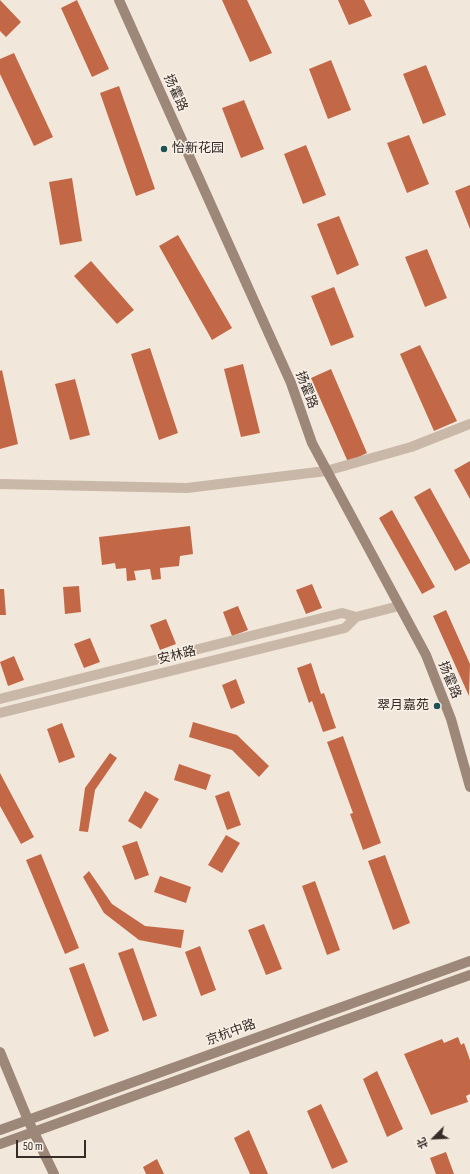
<!DOCTYPE html>
<meta charset="utf-8">
<style>
body{margin:0}
#map{position:relative;width:470px;height:1174px;overflow:hidden;background:#f1e7db;font-family:"Sofia Sans Condensed","Noto Sans SC",sans-serif}
canvas{display:block}
.north{position:absolute;left:414px;top:1118px;width:40px;height:40px;-webkit-text-stroke:3px #f9f1e7;paint-order:stroke;rotate:246deg;font-size:11px;font-weight:700;line-height:16px;text-align:center;color:#362c28}
.north::after{content:'';display:block;margin:auto;width:14px;height:18px;background:#362c28;clip-path:polygon(50% 0,100% 100%,50% 72%,0 100%)}
.scale{position:absolute;left:16px;top:1140px;width:70px;height:18px;box-sizing:border-box;border:2px solid #362c28;border-top:0;padding-left:5px;font-size:12px;line-height:14px;white-space:nowrap;color:#362c28;-webkit-text-stroke:3px #f9f1e7;paint-order:stroke}
</style>
<div id="map">
<canvas width="470" height="1174"></canvas>
<div class="north">北</div>
<div class="scale">50 m</div>
</div>
<script>
const ctx = document.querySelector('canvas').getContext('2d');
ctx.lineJoin = 'round';
function fill(path, color) { ctx.fillStyle = color; ctx.fill(path, 'evenodd'); }
function stroke(path, color, width, dash) { ctx.strokeStyle = color; ctx.lineWidth = width; ctx.lineCap = dash ? 'butt' : 'round'; ctx.setLineDash(dash || []); ctx.stroke(path); }
function write(font, color, halo, rows, align = 'center') {
  ctx.font = font + ' "Sofia Sans Condensed","Noto Sans SC",sans-serif'; ctx.lineWidth = 3; ctx.setLineDash([]); ctx.textBaseline = 'middle'; ctx.strokeStyle = halo; ctx.fillStyle = color; for (const [text, x, y, turn = 0] of rows) {
    ctx.save(); ctx.translate(x, y); ctx.rotate((+turn || 0) * Math.PI / 180); ctx.textAlign = isNaN(turn) ? turn : align; if (halo) ctx.strokeText(text, 0, 0); ctx.fillText(text, 0, 0); ctx.restore();
  }
}
fill(new Path2D(`
 M0,0L21,22L6,37L0,31Z
 M77,0L109,69L92,77L61,8Z
 M222,0H247L272,53L250,62Z
 M338,0H364L372,16L349,25Z
 M14,53L53,137L34,146L0,74V59Z
 M331,60L351,110L328,119L309,69Z
 M426,65L446,115L423,124L403,74Z
 M119,86L155,189L136,196L100,93Z
 M244,100L264,149L241,158L222,108Z
 M409,135L429,184L407,193L387,143Z
 M306,145L326,195L303,204L284,154Z
 M72,178L82,241L60,245L49,182Z
 M470,185V229L455,191Z
 M339,216L359,265L337,275L317,224Z
 M178,235L232,328L212,340L159,246Z
 M427,249L447,298L425,307L405,257Z
 M91,261L134,310L117,324L74,276Z
 M334,287L354,337L331,346L311,296Z
 M420,345L457,421L434,431L400,354Z
 M150,348L178,433L159,440L131,354Z
 M243,364L260,433L241,437L224,369Z
 M331,369L367,453L348,462L311,378Z
 M2,370L18,444L0,449V371Z
 M75,379L90,435L70,440L55,384Z
 M470,461V499L454,470Z
 M430,488L470,560V563L455,571L414,497Z
 M392,510L435,587L422,594L379,518Z
 M190,526L193,554L180,556L179,566L160,568L161,579L152,580L150,569L134,571L136,580L127,581L126,568L116,569L115,563L102,565L99,537Z
 M312,584L322,608L306,614L296,590Z
 M79,586L81,612L65,614L63,587Z
 M0,589H4L6,615H0Z
 M238,606L248,630L232,636L223,612Z
 M446,610L470,664L469,696L433,616Z
 M166,619L176,644L160,650L150,625Z
 M90,638L100,662L84,668L74,644Z
 M14,656L24,680L8,686L0,662Z
 M311,663L321,694L324,693L336,728L323,732L312,701L309,703L297,668Z
 M236,679L245,703L231,709L222,685Z
 M193,722L237,735L269,766L259,777L232,750L189,737Z
 M62,723L75,757L59,763L47,729Z
 M343,736L381,843L363,850L350,814L353,813L327,742Z
 M110,753L117,758L95,790L88,832L79,831L85,788Z
 M179,764L211,775L206,790L174,780Z
 M0,773L34,837L21,844L0,806Z
 M145,791L159,799L141,829L128,821Z
 M229,791L241,825L227,830L215,796Z
 M226,835L240,843L222,873L208,865Z
 M137,841L149,875L135,880L122,846Z
 M41,854L79,948L65,954L26,860Z
 M385,855L410,923L393,930L368,861Z
 M89,871L112,904L145,926L184,930L181,948L139,940L104,913L83,877Z
 M160,876L191,887L186,903L154,892Z
 M315,881L340,950L327,955L302,886Z
 M264,924L282,969L266,975L248,930Z
 M200,946L216,990L201,996L185,952Z
 M133,948L157,1016L143,1021L118,953Z
 M84,963L109,1031L94,1037L69,968Z
 M458,1037L461,1045L464,1043L470,1060V1094L466,1096L468,1102L431,1115L404,1054L442,1039L444,1043Z
 M377,1071L403,1129L387,1137L363,1079Z
 M321,1104L348,1162L332,1169L307,1111Z
 M249,1130L268,1174H250L234,1138Z
 M446,1152L454,1174H436L430,1158Z
 M157,1159L164,1174H146L143,1167Z`), '#c36847');
stroke(new Path2D(`
 M0,484L187,488L326,471L411,447L470,424
 M0,699L342,613L356,617L399,606
 M0,713L345,628L356,617`), '#c9b7a7', 10);
stroke(new Path2D(`
 M119,0L291,383L312,443L426,655L451,719L470,787
 M0,1052L28,1120L54,1174
 M0,1130L470,961
 M0,1144L470,975`), '#9d8779', 10);
for (const [x, y, r, color] of [
 [164,149,4,"#1e5156"],
 [437,706,4,"#1e5156"]
]) { const dot = new Path2D(); dot.arc(x, y, r, 0, 2 * Math.PI); ctx.fillStyle = color; ctx.fill(dot); stroke(dot, '#f9f1e7', 1.5); }
write('13px', '#362c28', '#f9f1e7', [
 ["扬霍路",175,93,66],
 ["扬霍路",306,390,69],
 ["安林路",177,656,-14],
 ["扬霍路",449,680,68],
 ["京杭中路",231,1033,-20]
]);
write('13px', '#362c28', '#f9f1e7', [
 ["怡新花园",172,149],
 ["翠月嘉苑",429,706,"right"]
], 'left');
</script>
